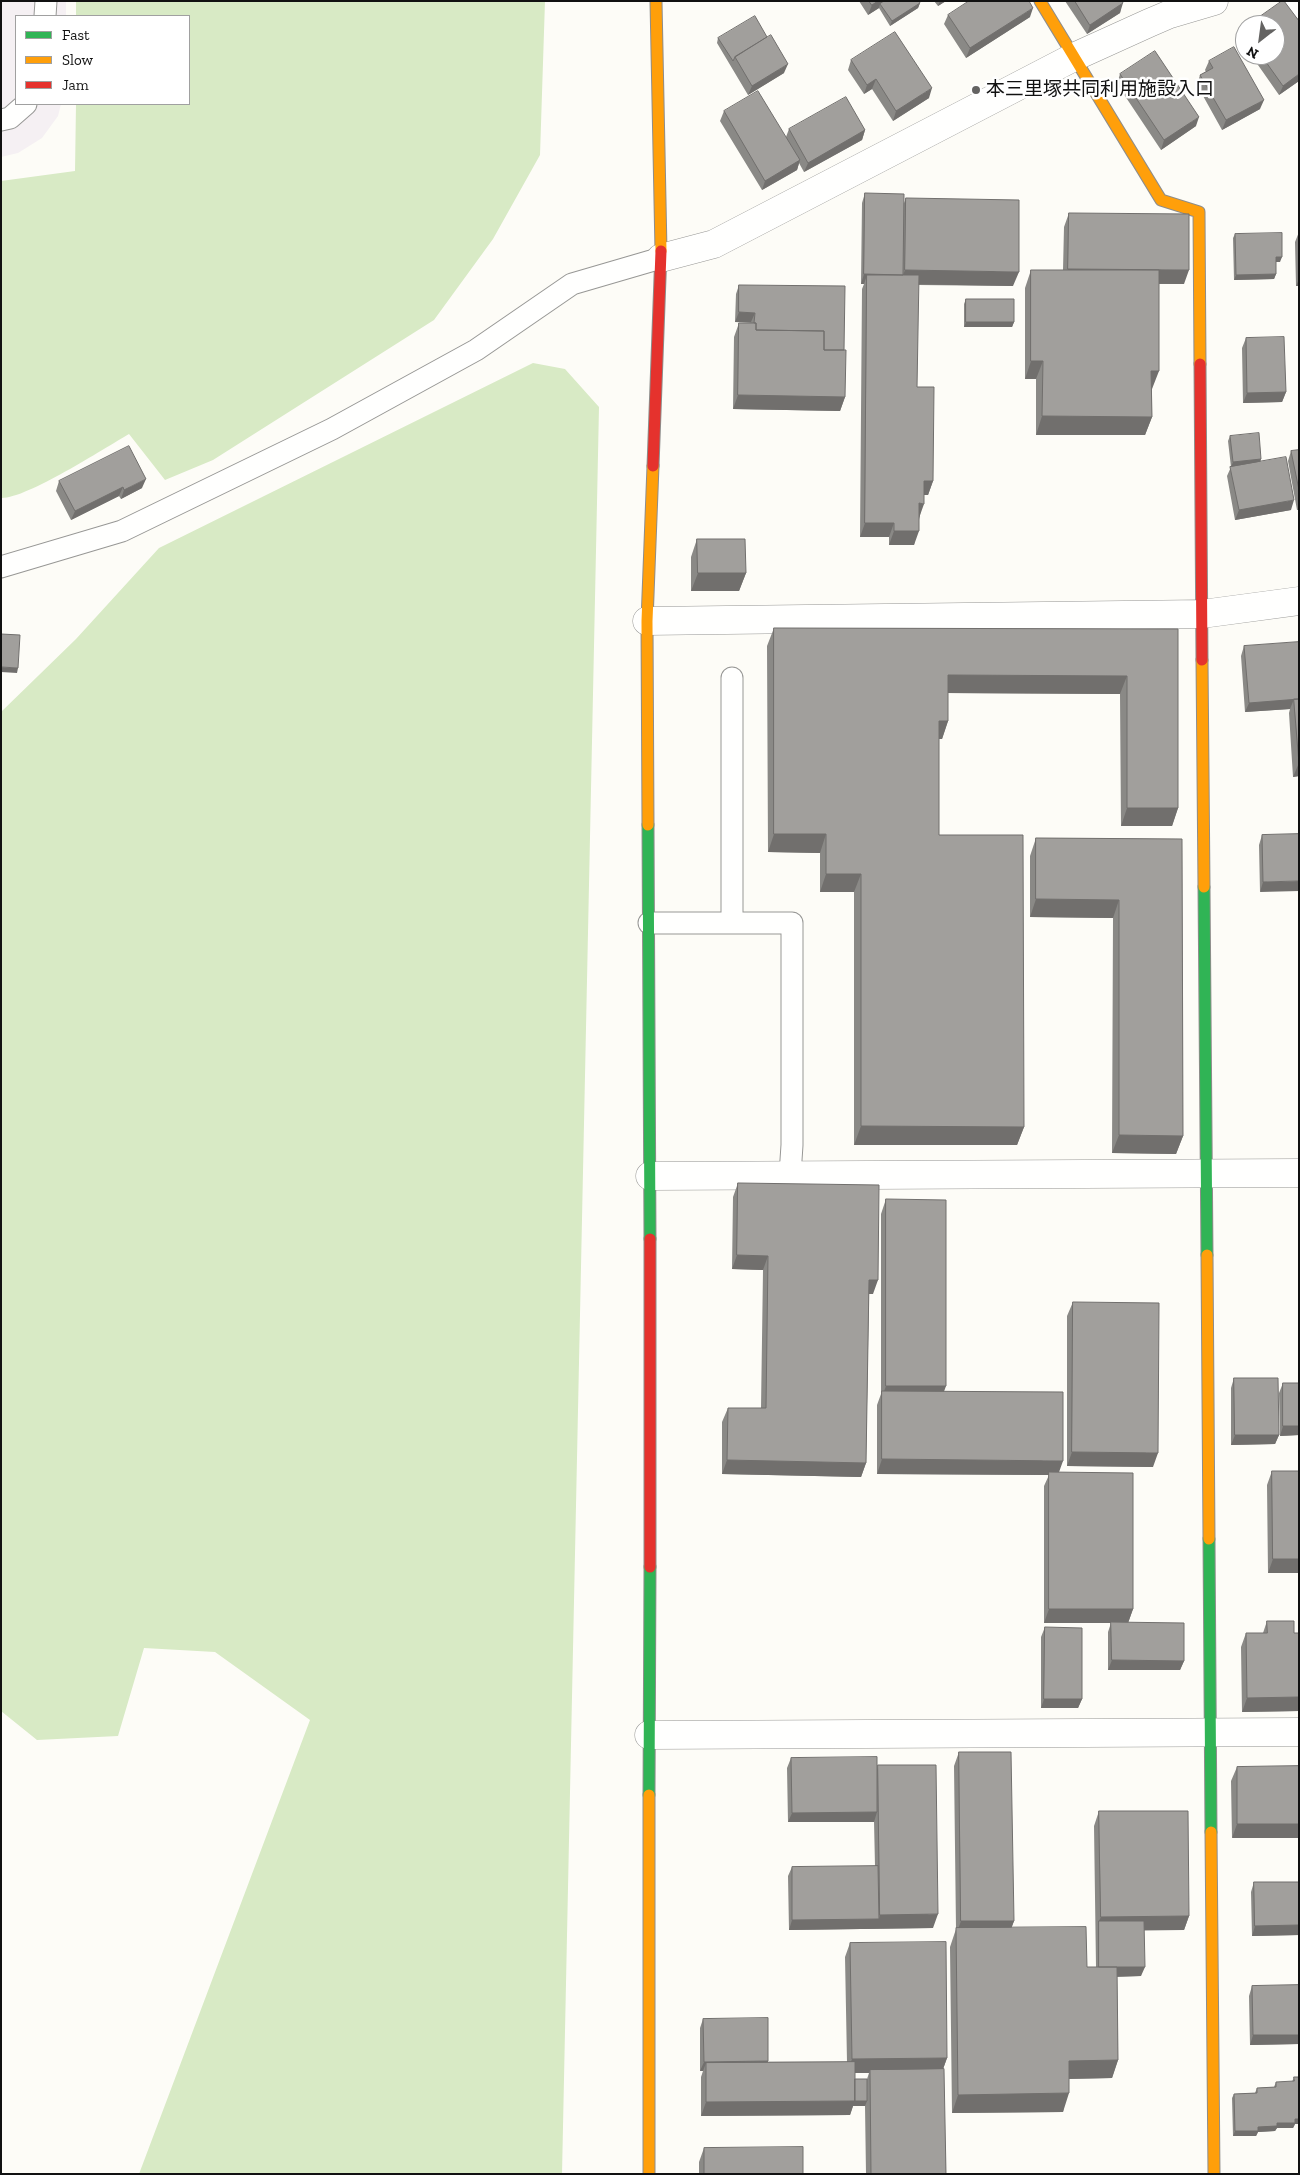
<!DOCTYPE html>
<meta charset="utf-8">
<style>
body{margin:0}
#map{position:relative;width:1300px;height:2175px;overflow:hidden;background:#fdfcf7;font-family:"Zilla Slab",serif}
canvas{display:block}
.frame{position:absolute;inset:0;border:2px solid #111;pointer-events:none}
.legend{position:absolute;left:15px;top:15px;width:175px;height:90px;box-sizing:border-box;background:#fff;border:1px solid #a0a0a0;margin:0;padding:6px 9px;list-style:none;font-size:15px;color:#111}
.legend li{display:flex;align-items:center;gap:10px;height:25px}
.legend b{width:25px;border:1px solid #a0a0a0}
.north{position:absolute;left:1235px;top:15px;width:50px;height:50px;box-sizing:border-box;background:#fff;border:1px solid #a0a0a0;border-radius:50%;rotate:210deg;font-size:14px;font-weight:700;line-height:20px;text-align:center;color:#111}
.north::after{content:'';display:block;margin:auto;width:18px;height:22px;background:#646362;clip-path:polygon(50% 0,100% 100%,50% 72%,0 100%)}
</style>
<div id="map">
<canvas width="1300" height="2175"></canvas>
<div class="frame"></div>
<ul class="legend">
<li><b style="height:6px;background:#30b455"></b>Fast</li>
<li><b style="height:6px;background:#ff9f0a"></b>Slow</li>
<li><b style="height:6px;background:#e5322d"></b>Jam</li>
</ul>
<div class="north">N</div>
</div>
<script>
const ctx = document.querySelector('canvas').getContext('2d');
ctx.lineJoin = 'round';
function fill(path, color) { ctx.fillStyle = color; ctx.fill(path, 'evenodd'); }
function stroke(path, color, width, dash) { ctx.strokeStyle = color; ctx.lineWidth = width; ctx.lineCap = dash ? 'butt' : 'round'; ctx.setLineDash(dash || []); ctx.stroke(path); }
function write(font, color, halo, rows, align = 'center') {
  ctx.font = font + ' "Zilla Slab","Noto Sans JP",serif'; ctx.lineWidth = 5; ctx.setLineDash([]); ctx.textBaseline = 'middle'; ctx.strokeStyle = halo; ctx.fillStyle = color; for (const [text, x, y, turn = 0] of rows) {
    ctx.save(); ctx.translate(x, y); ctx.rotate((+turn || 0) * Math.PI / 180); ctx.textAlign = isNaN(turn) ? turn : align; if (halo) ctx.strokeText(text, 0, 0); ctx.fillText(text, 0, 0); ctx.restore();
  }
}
fill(new Path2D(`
 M1,1H66V16H16V104H61L58,116L42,138L18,153L1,157Z`), '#f5f0f3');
fill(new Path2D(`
 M76,1H545L540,155L493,239L434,320L213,460L165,480L129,434C103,449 26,499 1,498V181L75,171L76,104H189V16H76Z
 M533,363L565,369L599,407L562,2174H139L310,1720L215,1652L144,1648L118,1736L37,1740L1,1711V712L76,639L159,548Z`), '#d8eac5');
const lane = new Path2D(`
 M45,16L46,1
 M1,120L10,118L26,104
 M1,567L122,531L332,429L476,350L572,284L661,258
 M732,678V923H792V1145L790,1175
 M649,923H732`);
const street = new Path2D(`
 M1297,1L1299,4
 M661,258L714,244L1074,57L1149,23L1170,14L1214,1
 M647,621L1202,614L1299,601
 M650,1176L1299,1173
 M649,1735L1299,1732`);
const fast = new Path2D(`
 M648,825L650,1239
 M1204,887L1207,1255
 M1209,1539L1211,1832
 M649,1795L650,1567`);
const slow = new Path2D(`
 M656,1L661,251
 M1040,1L1161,200L1199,212L1200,364
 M1202,660L1204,887
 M648,825L647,621L653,466
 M1207,1255L1209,1539
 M1211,1832L1214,2174
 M649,2174V1795`);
const jam = new Path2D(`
 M1200,364L1202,660
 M653,466L661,251
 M650,1567V1239`);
stroke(lane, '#979795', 23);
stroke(street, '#979795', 29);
stroke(fast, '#8e8d8b', 13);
stroke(slow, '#8e8d8b', 13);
stroke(jam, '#8e8d8b', 13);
stroke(lane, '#fffffe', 21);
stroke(street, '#fffffe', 28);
stroke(fast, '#30b455', 11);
stroke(slow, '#ff9f0a', 11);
stroke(jam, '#e5322d', 11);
fill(new Path2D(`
 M859,1H919L920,3L918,8L890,26L879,8L868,15Z
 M934,1H946L938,6Z
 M1065,1H1122L1120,13L1087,34Z
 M948,15L1030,17L966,58L944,24Z
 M1245,27V47L1239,39L1242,29Z
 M718,38L784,73L748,95L717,43Z
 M1251,55H1275L1299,81L1279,95Z
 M851,60L929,98L893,121L872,89L864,94L848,70Z
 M1209,61L1260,109L1222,130L1197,85L1200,75L1206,72L1205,70Z
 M1120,74L1196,126L1161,150L1117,84Z
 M724,111L786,137L789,129L865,130L862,140L804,172L799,163L797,170L762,190L720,121Z
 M865,193L904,203L906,198L1013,286L918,285L917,387L933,481L928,495H924L914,545H889V537H860L862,289L864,284H861L862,203Z
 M1069,213L1184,284H1159L1152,389V417L1145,435H1036V379H1025V288L1031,270H1063L1064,227Z
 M1299,232V286H1296L1295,242Z
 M1235,234L1280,262H1276V274L1274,279L1234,280L1233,238Z
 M739,285L844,350L845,397L840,411L733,409L734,337L739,323H751L735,322L736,294Z
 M966,299L1014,322L1012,327H964V304Z
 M1246,338L1286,392L1282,402L1243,403L1242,348Z
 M1230,436L1261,459L1260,461L1291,510L1235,520L1227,476L1231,467L1228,441Z
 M1299,450V510H1297L1288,461L1291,451Z
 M59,481L142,488L121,499L119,496L71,520L56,491Z
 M697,539L746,573L739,591H691V557Z
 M774,628L1178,629V808L1172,826H1121L1120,694L948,693V721L942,739H939V835L1024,1127L1017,1145H854V892H820V853L768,852L767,646Z
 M1299,642V776L1293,777L1289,713L1290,709L1245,712L1241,656L1244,646Z
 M1299,834L1260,892L1259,845L1262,835Z
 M1036,838L1182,839L1183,1136L1176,1154L1112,1153L1113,918L1030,917V856Z
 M738,1183L873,1294H869L866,1463L861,1477L722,1474V1422L728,1408H761L763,1270L732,1269L733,1197Z
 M886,1199L944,1392L1059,1472L1133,1609L1128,1623L1184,1661L1180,1670H1108V1632L1111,1623H1044V1486L1049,1475L877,1474V1405L881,1394V1214Z
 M1073,1302L1153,1467L1067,1466V1316Z
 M1234,1378L1279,1435L1275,1444L1231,1445V1388Z
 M1283,1383L1299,1435L1280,1436L1279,1393Z
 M1272,1471H1299V1573H1268L1267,1485Z
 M1267,1621L1294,1633H1299V1711L1242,1712L1241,1647L1246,1633H1263Z
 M1045,1627L1082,1699L1078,1708H1041V1637Z
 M959,1752L1014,1921L1011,1928L1087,1967H1096L1094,1826L1099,1811L1189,1916L1184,1930H1144L1141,1976L1117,1977L1118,2060L1112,2078L1069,2079L1063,2112L952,2113L950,1947L956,1929L954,1766Z
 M791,1758L877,1770L878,1765L933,1928L789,1930L788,1876L792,1867L875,1866L874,1821L788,1822L787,1768Z
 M1299,1766L1232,1838L1231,1781L1237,1767Z
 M1254,1882H1299V1935L1252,1936L1251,1892Z
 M850,1943L947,2058L943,2069L946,2174H866L865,2106H853L850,2115L701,2116V2077L703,2071H700V2028L703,2019L768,2061V2062H847L845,1957ZM855,2073H869L867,2079H855Z
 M1299,1985V2044L1250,2045L1249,1996L1252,1986Z
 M1294,2077L1295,2124L1293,2128H1277L1275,2131L1258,2132L1256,2136H1233L1232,2098L1234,2094L1255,2093L1257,2088L1274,2087L1276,2082H1292Z
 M704,2148L803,2174H699V2162Z`), '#8a8986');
fill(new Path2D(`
 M878,1H889L880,4L879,8L868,15L872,5Z
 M940,1H946L938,6Z
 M920,3L918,8L890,26L892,21Z
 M1123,3L1120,13L1087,34L1090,25Z
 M1033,8L1030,17L966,58L970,48Z
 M788,64L784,73L748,95L752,86Z
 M1299,74V81L1279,95L1283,86Z
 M876,79L872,89L864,94L867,85Z
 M932,88L929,98L893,121L896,111Z
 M1264,100L1260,109L1222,130L1226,120Z
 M1199,117L1196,126L1161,150L1164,140Z
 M865,130L862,140L804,172L808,163Z
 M800,160L797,170L762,190L765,181Z
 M1276,257H1282L1280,262H1274Z
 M1068,269L1189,270L1184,284L1063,283Z
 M905,270L1019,272L1013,286L900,284L867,275L864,284H861L864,274L903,275Z
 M1276,274L1274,279L1234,280L1236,275Z
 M1299,279V286H1296Z
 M739,312L755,313L751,322H735Z
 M966,322H1014L1012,327H964Z
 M1031,361H1043L1036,379H1025Z
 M1151,371H1159L1152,389H1145Z
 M1286,392L1282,402L1243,403L1247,393Z
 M738,395L845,397L840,411L733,409Z
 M1042,416L1152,417L1145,435H1036Z
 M1261,459L1260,464L1231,467L1233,462Z
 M146,479L142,488L121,499L124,490Z
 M924,481H933L928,495H919Z
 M123,487L119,496L71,520L75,511Z
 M1294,500L1291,510L1235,520L1239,510Z
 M919,503L924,504L919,518Z
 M865,523H894L889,537H860Z
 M894,531H919L914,545H889Z
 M698,573H746L739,591H691Z
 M1,667L18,668L17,673L1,672Z
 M948,675L1127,676L1120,694L942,693Z
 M1294,699L1290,709L1245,712L1249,703Z
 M939,721H948L942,739H932Z
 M1299,763V776L1293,777Z
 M1127,808H1178L1172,826H1121Z
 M774,834H826L820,853L768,852Z
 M826,874H861L854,892H820Z
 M1299,881V891L1260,892L1263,882Z
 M1036,899L1119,900L1113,918L1030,917Z
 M861,1126L1024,1127L1017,1145H854Z
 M1119,1135L1183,1136L1176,1154L1112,1153Z
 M737,1255L768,1256L763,1270L732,1269Z
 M869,1280H878L873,1294H864Z
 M886,1386H946L941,1400L882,1397Z
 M1283,1426H1299V1435L1280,1436Z
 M1235,1435H1279L1275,1444L1231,1445Z
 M1072,1452L1158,1453L1153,1467L1067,1466Z
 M882,1459L1063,1461L1058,1475L1049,1472V1475L877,1474Z
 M727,1460L866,1463L861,1477L722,1474Z
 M1273,1559H1299V1573H1268Z
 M1049,1609H1133L1128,1623H1044Z
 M1112,1660L1184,1661L1180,1670H1108Z
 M1299,1697V1711L1242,1712L1247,1698Z
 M1044,1699H1082L1078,1708H1041Z
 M877,1812L874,1822H788L792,1813Z
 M1237,1824H1299V1838H1232Z
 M938,1914L933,1928L789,1930L792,1920L879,1919L880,1915Z
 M1189,1916L1184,1930L1099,1931V1921L1101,1917Z
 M961,1921H1014L1009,1935H956Z
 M1299,1925V1935L1252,1936L1255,1926Z
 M1099,1967H1145L1141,1976L1096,1977Z
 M1253,2035H1299V2044L1250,2045Z
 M947,2058L942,2072L870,2070L869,2073H847L852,2059Z
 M1118,2060L1112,2078L1062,2079L1069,2061Z
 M768,2061L765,2071L706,2063L703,2071H700L704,2062Z
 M1069,2093L1063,2112L952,2113L958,2095Z
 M855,2101H867L865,2106H853L850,2115L701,2116L706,2102Z
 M1295,2119H1299V2124H1295L1293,2128H1277L1275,2131L1258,2132L1256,2136H1233L1235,2131Z`), '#716f6d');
const building = new Path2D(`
 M869,1H878L872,5Z
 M884,1H919L920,3L892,21L880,4Z
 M969,1H1029L1033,8L970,48L948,15Z
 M1075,1H1122L1123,3L1090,25Z
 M1282,1H1284L1299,21V74L1283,86L1261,55H1275V25H1248Z
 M755,16L767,37L735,57L733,61L718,38Z
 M895,32L932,88L896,111L876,79L867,85L851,60Z
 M771,35L788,64L752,86L735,57Z
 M1234,47L1264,100L1226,120L1200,75L1213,68L1209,61Z
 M1155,51L1199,117L1164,140L1120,74Z
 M758,91L800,160L765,181L724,111Z
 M846,97L865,130L808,163L789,129Z
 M865,193L904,194L903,275L864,274Z
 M906,198L1019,200V272L905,270Z
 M1069,213L1189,214V270L1068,269Z
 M1282,233V257H1276V274L1236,275L1235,234Z
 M1031,270H1159V371H1151L1152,417L1042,416L1043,361H1031Z
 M867,275H919L917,387H934L933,481H924V504L919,503V531H894V523H865Z
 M739,285L845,286L844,350H824V331L756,330V323H754L755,313L739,312Z
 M966,299H1014V322H966Z
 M739,323H756V330L824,331V350H846L845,397L738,395Z
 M1284,337L1286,392L1247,393L1246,338Z
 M1259,433L1261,459L1233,462L1230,436Z
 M129,446L146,479L124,490L123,487L75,511L59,481Z
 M1299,450V490L1291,451Z
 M1286,457L1294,500L1239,510L1230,467Z
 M697,539H745L746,573H698Z
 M774,628L1178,629V808H1127V676L948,675V721H939V835H1023L1024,1127L861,1126V874H826V834H774Z
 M1,634L20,635L18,668L1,667Z
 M1299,642V699L1249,703L1244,646Z
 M1294,699H1299V763Z
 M1299,834V881L1263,882L1262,835Z
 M1036,838L1182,839L1183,1136L1119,1135V900L1036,899Z
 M738,1183L879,1185L878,1280H869L866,1463L727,1460L728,1408H766L768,1256L737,1255Z
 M886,1199L946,1200V1386H886Z
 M1073,1302L1159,1303L1158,1453L1072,1452Z
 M1234,1378H1278L1279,1435H1235Z
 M1283,1383H1299V1426H1283Z
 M882,1391L1063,1392V1461L882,1459Z
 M1272,1471H1299V1559H1273Z
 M1049,1472L1133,1473V1609H1049Z
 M1267,1621H1294V1633H1299V1697L1247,1698L1246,1633H1267Z
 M1111,1622L1184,1623V1661L1112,1660Z
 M1045,1627L1082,1628V1699H1044Z
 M959,1752H1011L1014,1921H961Z
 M877,1757V1812L792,1813L791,1758Z
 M878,1765H936L938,1914L880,1915Z
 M1299,1766V1824H1237V1767Z
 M1099,1811H1188L1189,1916L1101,1917Z
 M878,1866L879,1919L792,1920V1867Z
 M1254,1882H1299V1925L1255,1926Z
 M1099,1921H1144L1145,1967H1099Z
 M1086,1927L1087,1967H1117L1118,2060L1069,2061V2093L958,2095L956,1928Z
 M946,1942L947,2058L852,2059L850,1943Z
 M1299,1985V2035H1253L1252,1986Z
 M768,2018V2061L704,2062L703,2019Z
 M855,2062V2101L706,2102V2063Z
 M944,2069L946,2174H871L870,2070Z
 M1294,2077H1299V2119H1295V2123H1277V2126L1258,2127V2131H1235L1234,2094L1257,2093V2088L1276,2087V2082L1294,2081Z
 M855,2079H867V2101H855Z
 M803,2147V2174H704V2148Z`);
fill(building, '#a19f9c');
stroke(building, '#716f6d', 1);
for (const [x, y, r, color] of [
 [976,90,5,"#646362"]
]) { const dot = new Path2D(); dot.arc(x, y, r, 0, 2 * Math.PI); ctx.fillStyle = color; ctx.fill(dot); stroke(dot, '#fff', 2); }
write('19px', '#111', '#fff', [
 ["本三里塚共同利用施設入口",986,90]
], 'left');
</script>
